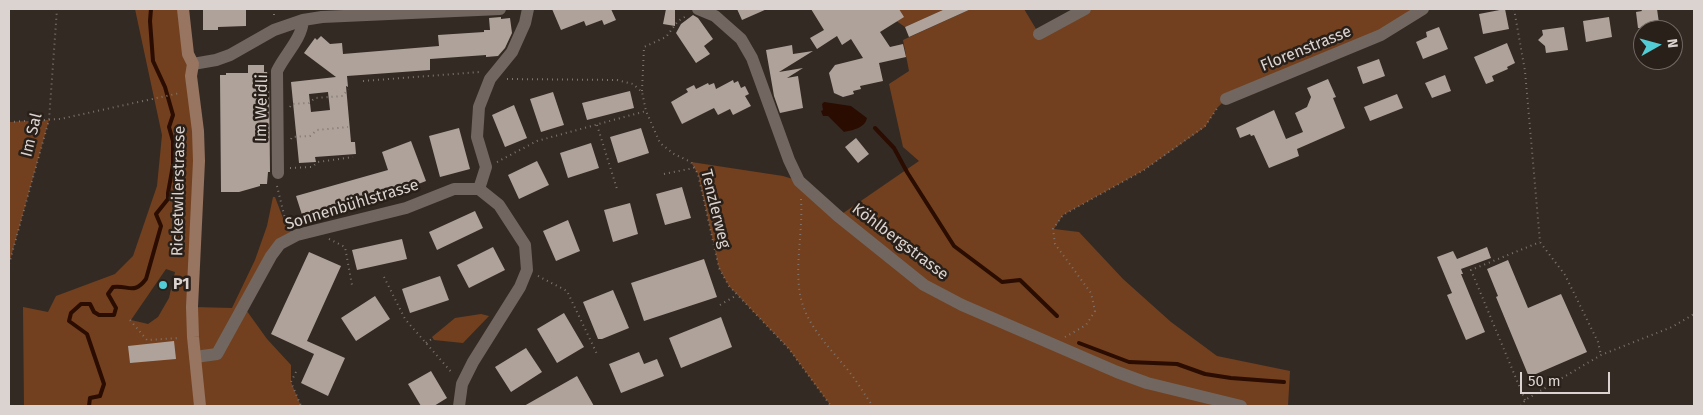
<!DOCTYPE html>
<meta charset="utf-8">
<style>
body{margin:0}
#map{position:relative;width:1703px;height:415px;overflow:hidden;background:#342a24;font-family:"Fira Sans",sans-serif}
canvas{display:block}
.frame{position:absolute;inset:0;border:10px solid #dad3cf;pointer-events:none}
.north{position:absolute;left:1633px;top:20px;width:50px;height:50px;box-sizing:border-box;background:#2a201a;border:1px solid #706862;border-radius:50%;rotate:83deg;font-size:14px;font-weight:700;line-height:20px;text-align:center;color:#dad3cf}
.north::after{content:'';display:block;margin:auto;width:18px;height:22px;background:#52ccd5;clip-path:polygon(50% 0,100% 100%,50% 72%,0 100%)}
.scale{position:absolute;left:1520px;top:372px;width:90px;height:22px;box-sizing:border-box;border:2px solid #dad3cf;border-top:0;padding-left:6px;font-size:15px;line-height:18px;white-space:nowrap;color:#dad3cf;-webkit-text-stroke:4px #2a201a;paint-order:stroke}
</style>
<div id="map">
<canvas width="1703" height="415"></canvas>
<div class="frame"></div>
<div class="north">N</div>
<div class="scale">50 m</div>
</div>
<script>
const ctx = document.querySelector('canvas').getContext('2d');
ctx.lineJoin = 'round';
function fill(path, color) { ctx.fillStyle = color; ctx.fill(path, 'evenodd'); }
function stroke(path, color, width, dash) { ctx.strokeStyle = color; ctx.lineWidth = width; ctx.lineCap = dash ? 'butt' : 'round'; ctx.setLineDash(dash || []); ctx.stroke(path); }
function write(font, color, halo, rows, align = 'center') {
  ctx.font = font + ' "Fira Sans",sans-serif'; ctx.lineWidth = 5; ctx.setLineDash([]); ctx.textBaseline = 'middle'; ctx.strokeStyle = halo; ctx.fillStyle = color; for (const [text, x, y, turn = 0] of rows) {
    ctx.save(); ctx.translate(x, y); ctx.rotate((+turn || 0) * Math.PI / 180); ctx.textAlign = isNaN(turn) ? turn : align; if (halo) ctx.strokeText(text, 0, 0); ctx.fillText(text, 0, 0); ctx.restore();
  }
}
fill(new Path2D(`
 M135,9H183L198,131L193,307L232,308L255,260L267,226L273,197H275L286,226L297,235L280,244L244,307L267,339L291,365V382L301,406H24L23,307L48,312L56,296L115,274L133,256L157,186L162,135ZM166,269L175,272L169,298L158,317L148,324L131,320Z
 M899,9H945L905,27L895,20L902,15Z
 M971,9H1024L1039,34L1085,9H1423L1381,35L1226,99L1217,108L1205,127L1144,170L1063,215L1054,229L1079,232L1123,279L1171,322L1217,356L1290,371L1288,406H831L789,349L729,286L719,268L698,174L691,162L783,176L799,181L839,216L919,161L903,147L889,84L909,71L903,40Z
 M49,120L9,264V122Z
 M481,314L489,316L463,343L434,340L432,337L455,318Z`), '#72401e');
fill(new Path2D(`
 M824,102L851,106L867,118C865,128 853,130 844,132L828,116H823L821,111L823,110L822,104Z`), '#2b0c00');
stroke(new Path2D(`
 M875,128L894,148L907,172L954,246L1002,282L1020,280L1057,316
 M1079,343L1129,362L1177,364L1205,374L1231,378L1284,382
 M89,406L90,398L100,396L104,384L87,334L69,321L71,313L81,304H90L94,312L99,315H114L116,308L108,294L113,287C129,285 134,295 146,279L161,226L156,214L168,199V193L173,165V141L169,127L173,115L165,87L153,61L150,21L151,9`), '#2b0c00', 4);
fill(new Path2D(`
 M203,9H246V26L218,27V30H203Z
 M552,9H611L616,20L604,25L602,20L586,26L584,21L561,30Z
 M666,9H675V26L663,24Z
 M737,9H767L742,20Z
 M811,9H899L904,17L880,32L890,47L903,44L906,57L879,63L883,81L860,86L861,89L853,91L854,94L843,97L834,93L829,73L835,65L863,58L851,39L842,45L837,36L817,49L810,38L824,30Z
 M945,9H971L909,37L905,27Z
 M1505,9L1509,29L1483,34L1479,14Z
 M1641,9H1657L1660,30H1643L1642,28H1638L1636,12L1642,11Z
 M693,15L698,18L713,39L704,46L710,54L696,63L676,33L681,24Z
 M501,17V19L510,18L512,33L505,48L498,56L486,57V55L430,59V70L347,76L348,87L346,86L351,142H355L356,154L315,157L316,162L299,163L291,82L336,77L304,53L315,38L317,40L321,36L330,44L342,43L343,54L439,46L438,35L484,32V30H490L489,18ZM328,92L330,110L311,112L309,94Z
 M1609,17L1612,37L1586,42L1583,21Z
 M1439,27L1448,49L1423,59L1416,42L1427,37L1426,32Z
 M1564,27L1568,50L1546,53L1545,46L1538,40L1543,35L1542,30Z
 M1507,43L1515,63L1507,67L1508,69L1492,76L1494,81L1486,84L1474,57Z
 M792,45L793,54L813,51L779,72L803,68L787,78L798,76L803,108L780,113L774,96L766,50Z
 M1379,59L1385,76L1363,84L1357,67Z
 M248,65H264V72H267L268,76H269L270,172H268L267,184H260V186L239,192H221L220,75H226V73H248Z
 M1445,75L1451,91L1432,98L1425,83Z
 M1328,79L1336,97L1333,98L1345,128L1297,149L1299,156L1269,168L1254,135L1251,136L1250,134L1240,138L1236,128L1274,110L1286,139L1303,132L1295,113L1307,107L1311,97L1307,88Z
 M733,80L734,83L738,81L741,88L745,86L749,94L745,96L751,106L733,115L730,109L718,115L714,108L682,124L671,102L688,92L686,89L694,85L696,89L708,83L709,85L714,83L716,89Z
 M630,91L634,108L587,120L582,103Z
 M553,92L564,125L541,132L530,99Z
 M1397,94L1403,108L1370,121L1364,107Z
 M514,105L527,138L505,147L492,115Z
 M459,128L470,169L440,177L429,136Z
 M641,128L649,153L618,163L610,137Z
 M856,138L869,154L858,163L845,147Z
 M411,141L426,181L398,192L303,218L296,196L388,170L382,152Z
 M591,143L599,168L568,178L560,153Z
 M537,161L549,185L519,199L508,175Z
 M682,187L691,218L665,225L656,194Z
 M630,203L638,234L613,242L604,210Z
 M475,211L483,228L437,250L429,232Z
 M568,220L580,251L556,261L543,231Z
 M402,239L407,259L357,270L352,250Z
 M493,247L505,270L469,288L457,265Z
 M1487,247L1491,258L1461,269L1463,274H1461L1485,332L1466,340L1447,295L1452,293L1437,257L1453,251L1457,259Z
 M309,252L341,266L307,341L345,358L328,396L301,383L314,354L271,334Z
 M704,259L717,297L644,321L631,283Z
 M1508,260L1528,308L1561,294L1587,352L1529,377L1496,297L1498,296L1487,269Z
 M440,276L449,300L410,313L402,289Z
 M613,290L629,328L602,339H598L583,302Z
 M375,296L390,319L356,341L341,318Z
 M564,313L584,347L557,363L537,329Z
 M721,317L732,347L681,368L669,338Z
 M174,341L176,359L130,363L128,346Z
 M526,348L542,372L511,392L495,367Z
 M639,352L644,364L657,359L664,376L621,393L609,364Z
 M431,371L447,398L434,406H421L408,384Z
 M577,376L594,406H524Z`), '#afa29b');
stroke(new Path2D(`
 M274,9V16
 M1514,9L1525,71L1540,242L1565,275L1598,342L1601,355
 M507,79L617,80L633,84L642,92L646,111L660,143L674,154L691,162L698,174L719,268L729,286L789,349L831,406
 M363,81L480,72
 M642,91L644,47L666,37L678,21L688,15
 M290,107L292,104L309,103L315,98L343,96L348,89
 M9,122L60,119L180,93
 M597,125L617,189
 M291,139L292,137L310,136L317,130L348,127
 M497,162L537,141L646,111
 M290,168L312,167L318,162L353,157
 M664,174L694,168
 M277,186L287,227
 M801,199C803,228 796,258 799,287C802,323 830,347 851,374C859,384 865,396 873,406
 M329,239L345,247L352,285
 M9,264L49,120L57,9
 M538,276L567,291L597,354
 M384,277L405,319L453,374
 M720,305L737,295
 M130,320L147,340L180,338
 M1065,337L1086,325L1095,311L1091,293L1055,244L1053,229L1063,215L1144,170L1205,126L1218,107
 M426,343L433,338
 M296,372L291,382L301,406
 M1525,400L1471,270L1540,242
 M1521,406L1525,400L1601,355L1672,327L1694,314`), '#7d746f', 2, [1, 4]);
stroke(new Path2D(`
 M698,9L715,16L741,39L752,58L789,160L799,181L838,216L924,285L962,305L1117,372L1147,383L1241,406
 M1039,34L1085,9
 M193,64L216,60L230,55L274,30L303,20L322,17L500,9
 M1226,99L1381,35L1423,9
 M278,173L277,71C285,54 302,39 303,20
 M479,189L486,167L477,137L479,107L490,79L512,52L525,23L528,9
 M195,357L217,354L271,256L280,244L297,235L406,208L454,189H479L499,205L525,245L527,270L520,287L473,362L462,384L459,406`), '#726760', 12);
stroke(new Path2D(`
 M183,9L188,54L193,64L191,76L198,131L199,161L192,307L193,337L200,406`), '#977560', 12);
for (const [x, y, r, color] of [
 [163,285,5,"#52ccd5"]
]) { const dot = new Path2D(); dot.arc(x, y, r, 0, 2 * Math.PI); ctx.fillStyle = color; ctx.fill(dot); stroke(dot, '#2a201a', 2); }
write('16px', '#dad3cf', '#2a201a', [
 ["Florenstrasse",1306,49,-22],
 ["Im Weidli",262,108,-89],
 ["Im Sal",32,135,-76],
 ["Ricketwilerstrasse",179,191,-89],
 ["Sonnenbühlstrasse",352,205,-17],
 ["Tenzlerweg",715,209,76],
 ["Köhlbergstrasse",900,242,37]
]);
write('bold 16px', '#dad3cf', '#2a201a', [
 ["P1",173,285]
], 'left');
</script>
